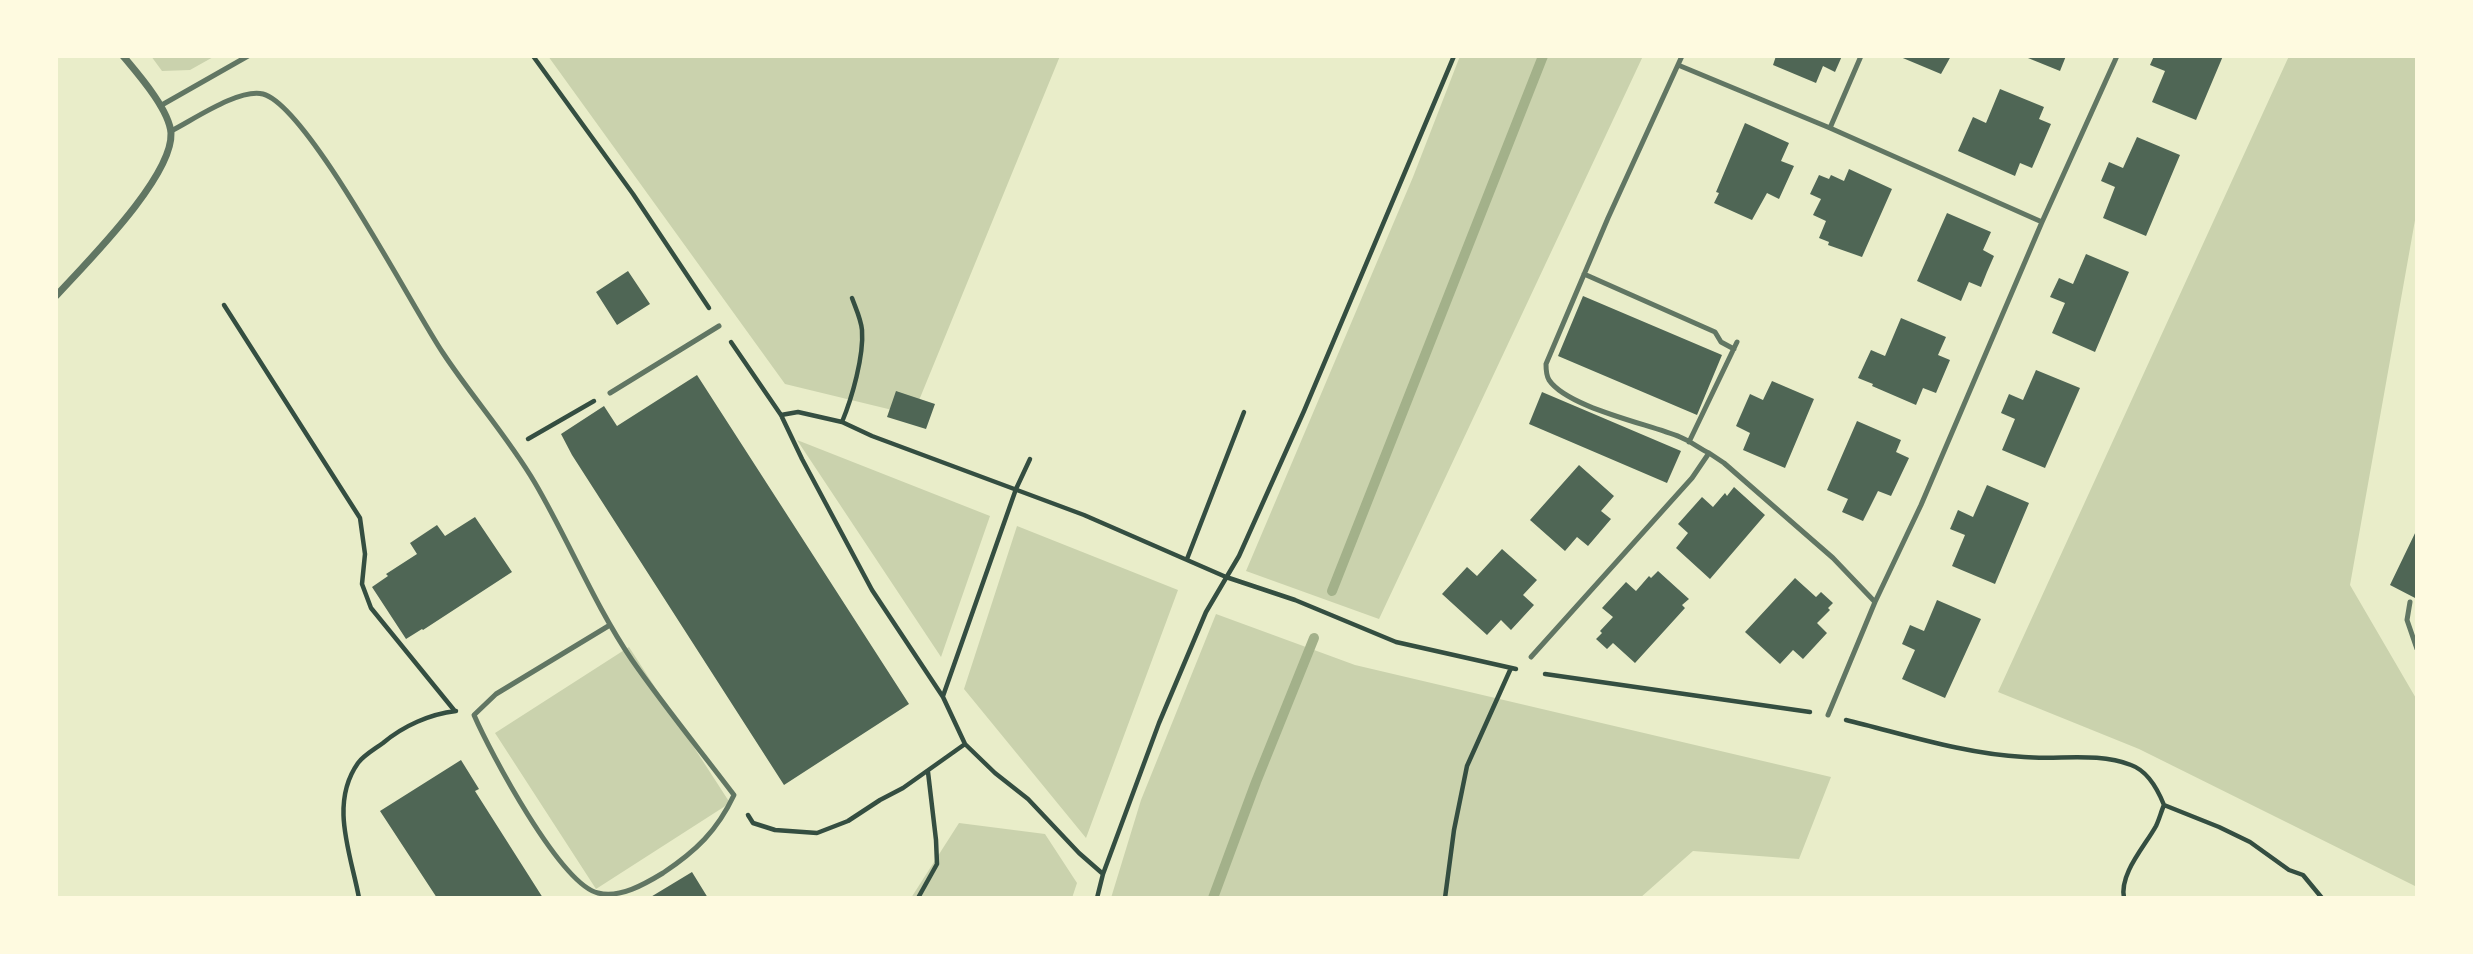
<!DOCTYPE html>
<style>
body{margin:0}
#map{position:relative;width:2473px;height:954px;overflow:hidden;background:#e9edc9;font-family:"Work Sans",sans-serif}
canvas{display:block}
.frame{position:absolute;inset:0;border:58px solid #fefae0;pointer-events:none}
</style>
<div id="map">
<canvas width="2473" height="954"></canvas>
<div class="frame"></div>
</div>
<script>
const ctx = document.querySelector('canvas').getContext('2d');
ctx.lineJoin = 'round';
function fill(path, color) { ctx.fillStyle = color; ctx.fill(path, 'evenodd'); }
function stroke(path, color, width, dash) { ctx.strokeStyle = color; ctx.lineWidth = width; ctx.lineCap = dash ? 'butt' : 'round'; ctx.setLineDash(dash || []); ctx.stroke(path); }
fill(new Path2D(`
 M151,56H215L190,70L162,71Z
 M548,56H1060L913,415L785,384Z
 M1460,56H1643L1379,619L1246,571L1413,177Z
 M2289,56H2417V209L2350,585L2417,700V887L2139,749L1998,692Z
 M797,440L990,516L941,657Z
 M1017,526L1178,590L1086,838L964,689Z
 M1216,614L1355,665L1831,777L1799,859L1693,851L1640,898H1111L1141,800Z
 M629,647L730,803L596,889L495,733Z
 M959,823L1045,834L1077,883L1072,898H911Z`), '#cad2ad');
stroke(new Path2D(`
 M1332,591L1543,56
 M1213,898L1256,782L1314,638`), '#a3b18a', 10);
fill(new Path2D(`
 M1776,56H1842L1835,72L1823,66L1816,83L1773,65Z
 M1898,56H1951L1941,74Z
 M2023,56H2066L2060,71Z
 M2154,56H2223L2196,120L2152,102L2165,71L2150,65Z
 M2000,89L2044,107L2039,119L2051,124L2032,168L2020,163L2015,176L1958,151L1973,117L1986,123Z
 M1745,123L1789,143L1781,161L1794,166L1779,199L1767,193L1752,220L1714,203L1719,193L1716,192Z
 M2137,137L2180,155L2146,236L2103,218L2115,187L2101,181L2109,162L2123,168Z
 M1849,169L1892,189L1862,257L1828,245L1829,242L1819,238L1826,221L1813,215L1821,199L1810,194L1819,175L1829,179L1831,175L1844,181Z
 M1947,213L1991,232L1983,250L1994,256L1987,272L1981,287L1969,282L1961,301L1917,281Z
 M2086,254L2129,272L2095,352L2052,333L2065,303L2050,297L2059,278L2073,284Z
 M628,271L650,304L617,325L596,292Z
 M1583,296L1722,355L1697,415L1558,356Z
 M1901,318L1946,337L1938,355L1950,360L1936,393L1923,388L1916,405L1872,386L1873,384L1858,378L1871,350L1885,356Z
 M2036,370L2080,388L2045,468L2002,450L2015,419L2001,413L2009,394L2023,400Z
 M697,375L909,704L784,785L572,455L561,434L604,406L617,426Z
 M1772,381L1814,399L1785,468L1743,450L1750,433L1736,426L1750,394L1763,400Z
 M896,391L935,404L926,429L887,417Z
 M1542,392L1681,451L1667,483L1529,424Z
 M1857,421L1901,440L1896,452L1909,458L1891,496L1878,491L1863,521L1842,512L1848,499L1827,490Z
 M1579,465L1614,496L1601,511L1611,519L1588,546L1577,537L1565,551L1530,520Z
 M1987,485L2029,503L1995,584L1952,566L1965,535L1950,529L1958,510L1973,517Z
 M1734,487L1765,515L1710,579L1676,548L1688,533L1678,524L1702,497L1713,507L1725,493L1727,496Z
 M475,517L512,572L423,630L422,629L406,639L372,587L388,576L386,574L417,554L410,543L437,525L445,536Z
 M2417,529V599L2390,585Z
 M1502,549L1537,580L1523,595L1534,605L1511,630L1501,620L1487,635L1442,594L1467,567L1477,576Z
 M1658,571L1689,599L1682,605L1685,608L1635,663L1613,643L1607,649L1596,639L1602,633L1600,631L1613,617L1602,608L1626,582L1636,591L1649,576L1651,578Z
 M1795,578L1816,597L1821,592L1833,603L1828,608L1830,610L1817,623L1827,633L1803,659L1793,650L1780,664L1745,632Z
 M1937,600L1981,619L1945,698L1902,679L1915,650L1902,644L1910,625L1924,631Z
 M461,760L479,789L475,791L543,898H437L380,811Z
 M692,872L708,898H649Z`), '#4f6655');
stroke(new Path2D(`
 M533,56L633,194L709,308
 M224,305L360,518L365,554L362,584L371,608L454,710
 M731,342L781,415L802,459L872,590L943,697L965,744L995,773L1028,799L1079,853L1103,874
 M781,415L798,412L842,422L872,436L1084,515L1226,577L1295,600L1396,642L1516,669
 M842,422C852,398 864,356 862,330C861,319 856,309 852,298
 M528,439L594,401
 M1187,559L1244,412
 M1545,674L1810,712
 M943,696L1016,489L1030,459
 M1846,720C1904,734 1964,754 2024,757C2060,760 2097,752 2131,765C2148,771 2158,790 2164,805C2161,812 2159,820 2156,826C2145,846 2119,874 2124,898
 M2164,805L2219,827L2250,842L2289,870L2303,875L2322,898
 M748,815L753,823L775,830L817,833L848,821L880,800L903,788L965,744
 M359,898C351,854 329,804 358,763C364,755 375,749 383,743C403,726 430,714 456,711
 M918,898L937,864L936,840L928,772
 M1097,898L1103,874L1159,723L1206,612L1239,556L1304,411L1454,56
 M1445,898L1454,830L1467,766L1511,668`), '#344e41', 4.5);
stroke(new Path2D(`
 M1682,56L1608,218L1546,364C1546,370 1546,375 1549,380C1568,408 1649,424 1680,437C1690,441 1699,448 1709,453
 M1678,65L1830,128L2042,222
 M160,106L248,56
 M1830,128L1861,56
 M171,131C193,120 239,88 263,94C308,106 412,307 443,353C472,397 508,437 535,483C569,541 594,604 632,660C664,706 700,750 734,795C717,831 696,851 663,873C645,884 619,899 598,893C560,884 490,752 474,715L496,694L610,625
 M1584,274L1715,332L1721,342L1734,349
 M610,393L719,326
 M1689,442L1737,342
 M2410,602L2407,620L2417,649
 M1531,657L1692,478L1709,453L1724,463L1833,558L1875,602
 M1828,715L1875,602L1921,505L2042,222L2117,56`), '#617663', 5);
stroke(new Path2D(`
 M56,296C86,263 173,177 171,133C169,109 138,74 123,56`), '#617663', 7);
</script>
